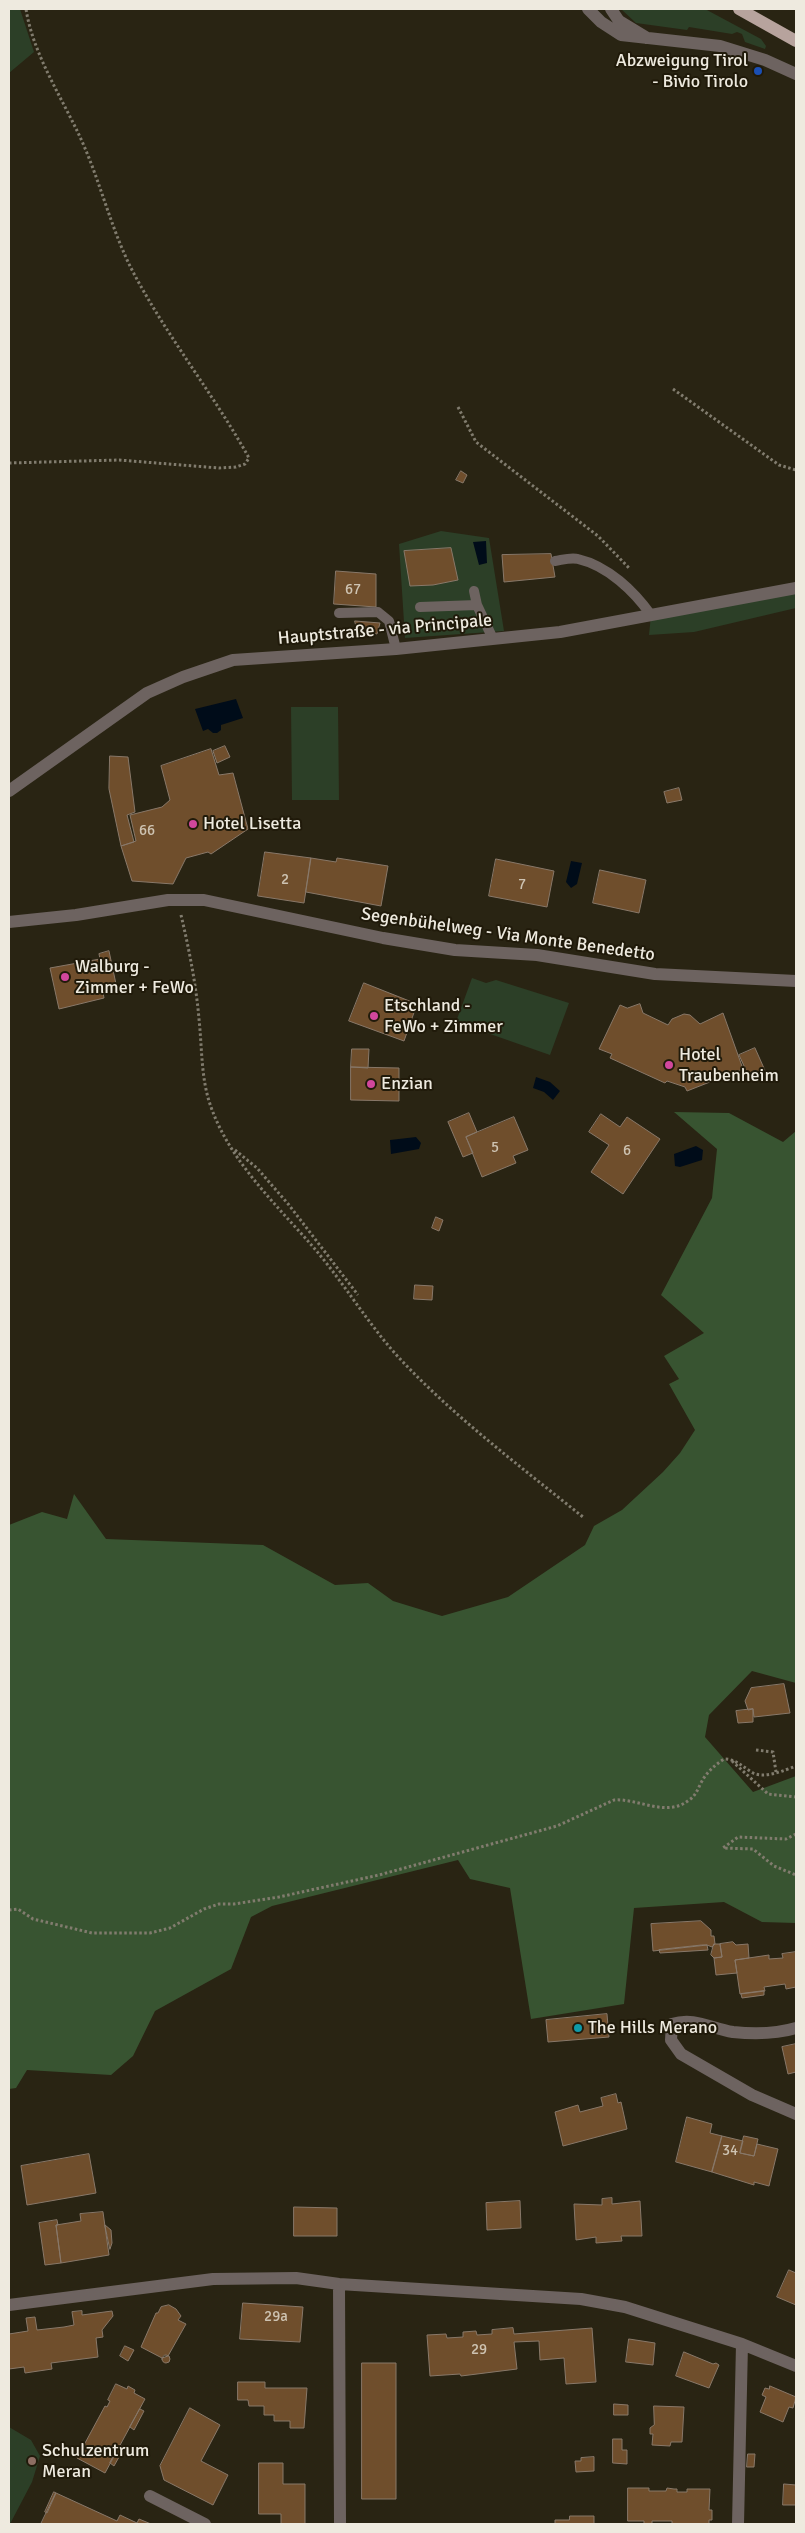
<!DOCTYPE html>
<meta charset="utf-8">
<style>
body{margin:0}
#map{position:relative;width:805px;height:2533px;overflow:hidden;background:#292413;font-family:Signika,sans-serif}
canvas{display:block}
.frame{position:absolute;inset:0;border:10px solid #eeeadf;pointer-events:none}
</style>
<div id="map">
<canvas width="805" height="2533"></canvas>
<div class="frame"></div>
</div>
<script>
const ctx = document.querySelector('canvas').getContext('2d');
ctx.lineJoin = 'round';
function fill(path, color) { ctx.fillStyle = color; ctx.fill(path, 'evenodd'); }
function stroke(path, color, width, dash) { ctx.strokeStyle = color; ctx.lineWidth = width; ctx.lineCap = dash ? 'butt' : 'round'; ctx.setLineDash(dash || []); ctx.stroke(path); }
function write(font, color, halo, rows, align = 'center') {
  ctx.font = font + ' Signika,sans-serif'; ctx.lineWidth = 4; ctx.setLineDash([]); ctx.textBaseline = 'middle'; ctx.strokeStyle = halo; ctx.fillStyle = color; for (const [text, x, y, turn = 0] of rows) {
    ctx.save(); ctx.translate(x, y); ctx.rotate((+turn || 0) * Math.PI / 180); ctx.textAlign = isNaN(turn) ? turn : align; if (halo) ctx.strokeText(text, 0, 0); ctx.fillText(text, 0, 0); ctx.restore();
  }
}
fill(new Path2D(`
 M9,9H20L34,52L9,73Z
 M621,9H705L761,39L766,46L765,49L745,42L742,34L737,32L732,34L689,27L687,30L636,23Z
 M441,531L489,538L504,631L405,638L399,544Z
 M796,588V608L694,632L649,635L651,615Z
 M291,707H338L339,800H292Z
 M472,978L486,983L496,980L569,1003L550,1055L456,1022Z
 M9,2427L31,2440L40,2456L32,2482L10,2524Z`), '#2c3f27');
fill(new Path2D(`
 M674,1112L729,1113L783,1142L796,1131V1683L752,1671L709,1715L705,1737L753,1792L796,1776V1923L762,1922L724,1902L634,1908L624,2004L531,2019L510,1888L470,1879L458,1860L272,1906L251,1917L231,1969L155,2011L133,2056L111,2075L27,2070L16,2088L9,2089V1525L42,1512L67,1519L74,1494L106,1539L263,1545L335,1585L368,1583L393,1601L442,1616L508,1597L585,1545L594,1526L622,1510L663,1472L680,1453L695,1430L669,1384L679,1379L664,1356L704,1333L661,1295L712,1198L717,1149Z`), '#385431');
fill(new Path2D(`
 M486,541L487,563L479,565L473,542Z
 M236,699L243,718L221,725V730L217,733H213L208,729L203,731L195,709Z
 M571,861L582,863L577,884L571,888L566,882Z
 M536,1077L550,1082L560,1091L553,1100L544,1092L533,1088Z
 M416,1137L421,1143L419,1149L391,1154L390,1140Z
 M696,1146L703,1150L702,1160L680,1167L675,1166L674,1154Z`), '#000c19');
const building = new Path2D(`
 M461,471L467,475L463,483L456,480Z
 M451,548L458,580L433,585L410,586L404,551Z
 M551,554L555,577L504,582L502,555Z
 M336,571L376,574V607L334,604Z
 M355,621L380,623L377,634L357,629Z
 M225,746L230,757L217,763L213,751Z
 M211,749L219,775L233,773L248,829L211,854L208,852L186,858L173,884L132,881L121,846L136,841L130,815L162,807L170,800L161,766Z
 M110,756L128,757L135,812L127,815L134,842L121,846L109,789Z
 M679,788L682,800L667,803L664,792Z
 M265,852L311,858L304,903L258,896Z
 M311,858L336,862L337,858L388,866L381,906L306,892Z
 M496,859L554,871L547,907L489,896Z
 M600,870L646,880L639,913L593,903Z
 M109,951L116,984L102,987L104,998L59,1009L50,968L100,959L99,954Z
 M364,983L417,1004L404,1041L349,1021Z
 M640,1004L643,1013L668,1025L672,1019L684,1014L690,1015L700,1024L723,1013L743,1069L687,1091L685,1087L667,1081L665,1083L610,1058L612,1054L599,1049L620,1005L627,1008Z
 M755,1048L767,1075L751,1081L739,1055Z
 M352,1049H369L368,1068L351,1067Z
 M351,1067L399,1068V1101L351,1100Z
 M469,1113L477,1132L466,1137L473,1153L463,1157L448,1122Z
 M601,1114L620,1127L627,1117L660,1139L623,1194L591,1172L609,1145L589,1132Z
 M514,1117L528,1150L513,1156L516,1163L482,1177L466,1137Z
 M436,1217L443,1220L439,1231L432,1228Z
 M415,1285L433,1286L432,1300L414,1299Z
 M784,1684L790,1713L754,1717L753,1709L748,1710L745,1701L751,1688Z
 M753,1709V1722L738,1723L736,1711Z
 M701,1921L711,1930V1936H714L715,1944L712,1947L707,1945L653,1951L651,1924Z
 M733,1942L736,1945L748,1944L749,1958L735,1960L737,1973L716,1975L714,1958L722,1957L720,1944Z
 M714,1944H720L722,1957L714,1958L711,1955Z
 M702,1945H707L708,1950L660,1953L659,1950Z
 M796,1952V1987L786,1989L785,1984L764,1987L765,1991L740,1994L735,1960L769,1955V1959L783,1958L782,1954Z
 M764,1991V1995L742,1998L741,1994Z
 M607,2014L609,2037L548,2042L546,2020Z
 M796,2044V2072L788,2074L782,2047Z
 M616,2094L618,2103L621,2102L627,2129L563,2146L555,2112L578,2105L580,2112L603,2106L601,2098Z
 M687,2117L712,2124L710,2133L722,2136L712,2172L676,2162Z
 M722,2136L743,2141L740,2153L754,2156L757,2144L778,2149L769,2186L754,2182V2185L712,2172Z
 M744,2136L758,2139L754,2156L740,2153Z
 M89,2154L96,2193L27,2205L21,2166Z
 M612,2198V2204L640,2201L642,2236H621L622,2241L596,2243V2237L576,2240L574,2204L602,2205V2199Z
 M520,2201L521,2228L487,2230L486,2203Z
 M294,2207L337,2208V2236H294Z
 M103,2212L109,2255L61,2263L56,2225L81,2221L80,2214Z
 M57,2220L58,2225H56L61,2263L45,2265L39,2223Z
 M105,2225L111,2230L112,2243L110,2249Z
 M789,2270L796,2273V2305L777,2297Z
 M243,2303L303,2307L300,2342L240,2339Z
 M169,2305L176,2309L181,2316L178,2320L186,2324L168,2356L162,2358L141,2347L156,2313H158L161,2307Z
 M82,2311V2315L112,2311L113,2316L102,2330L103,2337L96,2338L98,2357L51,2363L52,2369L25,2373L24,2367L9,2369V2334L28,2331L26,2318L35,2317L37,2330L64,2327L74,2325L72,2312Z
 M513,2328L514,2334L592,2328L596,2382L566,2384L564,2358L540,2360L539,2341L514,2342L517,2369L461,2376L460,2374L430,2376L427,2335L446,2334L447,2338L463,2337V2332L476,2331L477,2335L492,2334V2330Z
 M629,2339L655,2343L653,2365L626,2362Z
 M125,2346L134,2350L128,2361L120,2356Z
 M684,2352L713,2364L716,2363L719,2365L709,2388L676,2376Z
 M162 2359a4 4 0 1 1 8 0a4 4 0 1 1-8 0Z
 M362,2363H396V2499H362Z
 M238,2382H265V2388H307L304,2428H290V2421H274V2415H264V2406H249L248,2400H238Z
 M116,2384L127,2389L128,2386L135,2390L134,2393L145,2399L105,2473L77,2458L105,2406L107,2407L110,2401L108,2400Z
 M770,2386L796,2397L793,2408L789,2407L783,2422L760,2412L766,2397L762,2395L765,2388L769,2389Z
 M614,2404L628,2405V2415H614Z
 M654,2406L684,2407L682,2442H671L670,2446L652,2445L653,2434H650V2428L654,2425Z
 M190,2408L220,2425L201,2461L228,2475L213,2505L164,2480L160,2466Z
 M140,2409L144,2411L134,2430L130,2427Z
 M613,2439H622V2450H627V2464L613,2463Z
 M120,2445L124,2448L114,2466L110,2463Z
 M748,2454H755L754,2467H747Z
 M594,2457V2471L576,2472L575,2461H581V2458Z
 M259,2463H283V2484H305V2524H281V2514H259Z
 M784,2484L796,2485V2505H783Z
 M628,2488H649V2491H666L667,2488L674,2489H677V2492H687V2489H710L709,2510H712V2520H709V2524H672V2521H652V2524H644V2521H628Z
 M54,2492L56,2493L47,2513L45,2512Z
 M56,2493L117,2521L120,2515L137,2523L139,2519L151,2524H41Z
 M570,2516H594V2524H555V2520H569Z`);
fill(building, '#6f4e2c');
stroke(building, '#887869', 1);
stroke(new Path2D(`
 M673,389L779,465L796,470
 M458,407L476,442L598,536L630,569
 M9,463L119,460L219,468L236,467L245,464L249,458C213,393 165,334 131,268C110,226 100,180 80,137C61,96 33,54 26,9
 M181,915C189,949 196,984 199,1019C202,1047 201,1075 209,1101C227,1159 276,1204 314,1248C345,1284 369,1326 402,1361C457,1419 521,1467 583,1517
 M235,1150L257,1168L289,1205L358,1295
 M756,1750L773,1752L776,1772
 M732,1761L768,1794L796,1797
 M796,1834L786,1839L738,1837L723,1848L753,1849L774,1866L796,1875
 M9,1910L18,1909L33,1919L92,1933H150L170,1928L204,1909L219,1904H234L279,1897L379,1875L557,1826L614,1800C638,1798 667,1818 689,1800C696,1796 698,1788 702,1781C707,1772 715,1765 724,1759C736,1759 743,1767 753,1773C765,1779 785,1770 796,1766`), '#817c6e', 3, [2.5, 2.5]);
stroke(new Path2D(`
 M555,561C562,560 571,557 578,559C608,566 634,591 651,615
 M474,591L477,605L493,639
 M420,607L477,605
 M339,613L378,612L389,621L396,649`), '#6d6360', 10);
stroke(new Path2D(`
 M9,922L76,915L168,900H204L383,938L455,950L537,955L655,974L796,981
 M796,2028C776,2034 753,2034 733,2032C710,2028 694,2017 672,2024L671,2040L681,2054L752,2095L796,2114
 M339,2284L340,2524
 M9,2305L213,2279L296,2278L339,2284L581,2299L625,2307L742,2344L796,2366
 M150,2496L205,2524
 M738,2524L742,2344`), '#6d6360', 12);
stroke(new Path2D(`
 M588,9L601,22L621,35L720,46L765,60L796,74
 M611,9L619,21L647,38
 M9,791L147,693L183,677L233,660L396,649L560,632L796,588`), '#6d6360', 12);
stroke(new Path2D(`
 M739,9L796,41`), '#b7a39d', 12);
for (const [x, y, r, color] of [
 [758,71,5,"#1a4fb4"],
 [193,824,5,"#d1479c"],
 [65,977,5,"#d1479c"],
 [374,1016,5,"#d1479c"],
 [669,1065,5,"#d1479c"],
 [371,1084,5,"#d1479c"],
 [578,2028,5,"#0f9aa8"],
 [32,2461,5,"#8d6e63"]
]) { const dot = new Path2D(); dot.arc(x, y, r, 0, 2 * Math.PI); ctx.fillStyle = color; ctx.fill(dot); stroke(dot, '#201a0a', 2); }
write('15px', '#cec3b2', null, [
 ["67",353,590],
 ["66",147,831],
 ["2",285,880],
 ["7",522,885],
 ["5",495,1148],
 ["6",627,1151],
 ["34",730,2151],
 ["29a",276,2317],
 ["29",479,2350]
]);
write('18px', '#eeeadf', '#201a0a', [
 ["Abzweigung Tirol",748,61,"right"],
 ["- Bivio Tirolo",748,82,"right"],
 ["Hotel Lisetta",203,824],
 ["Walburg -",75,967],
 ["Zimmer + FeWo",75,988],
 ["Etschland -",384,1006],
 ["FeWo + Zimmer",384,1027],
 ["Hotel",679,1055],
 ["Traubenheim",679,1076],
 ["Enzian",381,1084],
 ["The Hills Merano",588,2028],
 ["Schulzentrum",42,2451],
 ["Meran",42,2472]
], 'left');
write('18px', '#eeeadf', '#201a0a', [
 ["Hauptstraße - via Principale",385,630,-5],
 ["Segenbühelweg - Via Monte Benedetto",508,935,8]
]);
</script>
